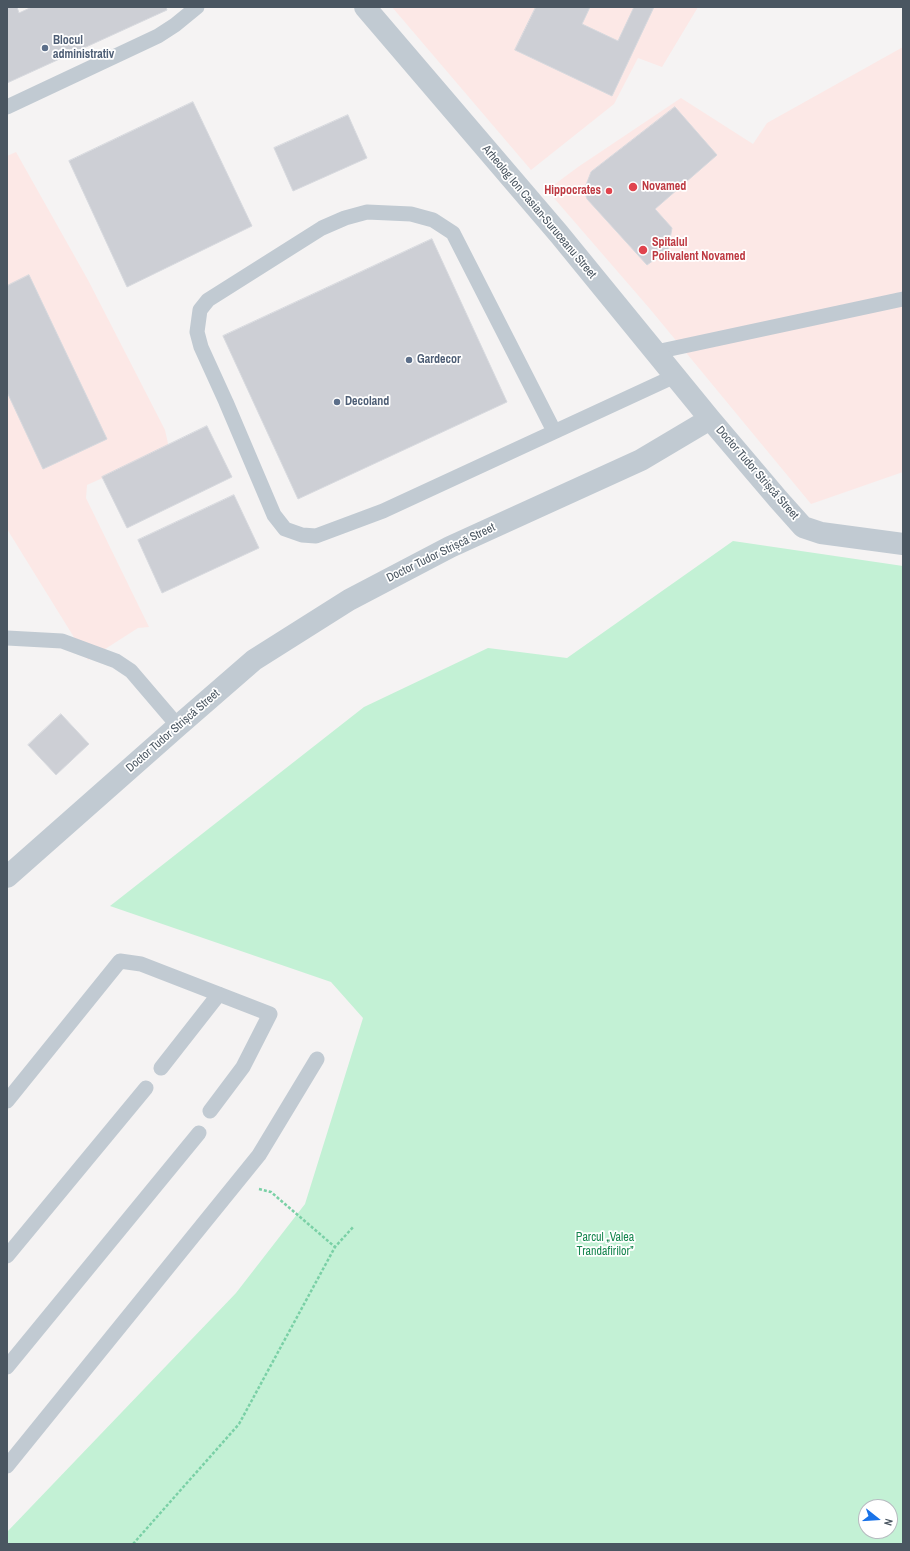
<!DOCTYPE html>
<meta charset="utf-8">
<style>
body{margin:0}
#map{position:relative;width:910px;height:1551px;overflow:hidden;background:#f5f3f3;font-family:"Archivo Narrow",sans-serif}
canvas{display:block}
.frame{position:absolute;inset:0;border:8px solid #4a5661;pointer-events:none}
.north{position:absolute;left:858px;top:1499px;width:40px;height:40px;box-sizing:border-box;background:#fff;border:1px solid #b7bbc0;border-radius:50%;rotate:107deg;font-size:11px;font-weight:700;line-height:16px;text-align:center;color:#4a5661}
.north::after{content:'';display:block;margin:auto;width:14px;height:18px;background:#1a73e8;clip-path:polygon(50% 0,100% 100%,50% 72%,0 100%)}
</style>
<div id="map">
<canvas width="910" height="1551"></canvas>
<div class="frame"></div>
<div class="north">N</div>
</div>
<script>
const ctx = document.querySelector('canvas').getContext('2d');
ctx.lineJoin = 'round';
function fill(path, color) { ctx.fillStyle = color; ctx.fill(path, 'evenodd'); }
function stroke(path, color, width, dash) { ctx.strokeStyle = color; ctx.lineWidth = width; ctx.lineCap = dash ? 'butt' : 'round'; ctx.setLineDash(dash || []); ctx.stroke(path); }
function write(font, color, halo, rows, align = 'center') {
  ctx.font = font + ' "Archivo Narrow",sans-serif'; ctx.lineWidth = 3.5; ctx.setLineDash([]); ctx.textBaseline = 'middle'; ctx.strokeStyle = halo; ctx.fillStyle = color; for (const [text, x, y, turn = 0] of rows) {
    ctx.save(); ctx.translate(x, y); ctx.rotate((+turn || 0) * Math.PI / 180); ctx.textAlign = isNaN(turn) ? turn : align; if (halo) ctx.strokeText(text, 0, 0); ctx.fillText(text, 0, 0); ctx.restore();
  }
}
fill(new Path2D(`
 M392,7H698L662,67L638,58L614,104L531,170Z
 M903,47V472L811,504L650,309L547,190L578,167L681,98L753,144L767,123Z
 M16,152L88,280L165,430L169,448L87,485L86,498L149,627L138,628L88,660L7,529V156Z`), '#fce8e6');
fill(new Path2D(`
 M733,541L903,566V1544H7V1532L236,1293L305,1204L363,1018L331,982L110,906L364,707L488,648L567,658ZM866,1507H890V1531H866Z`), '#c3f1d5');
const building = new Path2D(`
 M7,7H17L19,13L32,7H166L167,10L7,83Z
 M536,7H590L582,24L618,41L634,7H654L612,96L515,50Z
 M193,102L252,226L127,287L69,161Z
 M675,107L717,155L655,209L672,228L668,250L647,265L587,199L584,190L591,172Z
 M348,115L367,158L293,191L274,148Z
 M432,239L507,402L298,499L223,336Z
 M29,275L107,439L43,469L7,392V286Z
 M207,426L232,477L127,528L102,477Z
 M234,495L259,548L162,593L138,540Z
 M61,714L89,744L56,775L28,745Z`);
fill(building, '#cdcfd5');
stroke(building, '#d7d9de', 1);
stroke(new Path2D(`
 M259,1189L271,1192L335,1247
 M133,1544L239,1424L335,1247L354,1226`), '#7ad0a6', 2.5, [3, 2]);
stroke(new Path2D(`
 M7,107L158,36L175,25L197,7
 M656,352L903,299
 M554,431L453,233L433,220L411,214L367,212L345,218L322,228L208,300L200,310L197,332L201,347L226,402L274,515L285,529L302,535L316,536L383,511L675,376
 M7,638L62,641L116,661L131,671L178,726
 M161,1068L219,994
 M7,1101L120,961L141,964L270,1014L243,1067L210,1111
 M7,1256L146,1088
 M7,1367L199,1133
 M7,1466L259,1155L317,1059`), '#c1cad2', 15);
stroke(new Path2D(`
 M365,7L559,234L710,419L778,499L803,527L821,533L903,544
 M7,877L178,726L254,660L349,600L450,547L641,460L710,419`), '#c1cad2', 22);
for (const [x, y, r, color] of [
 [45,48,4,"#5c6f8a"],
 [633,187,5,"#e0444e"],
 [609,191,4,"#e0444e"],
 [643,250,5,"#e0444e"],
 [409,360,4,"#5c6f8a"],
 [337,402,4,"#5c6f8a"]
]) { const dot = new Path2D(); dot.arc(x, y, r, 0, 2 * Math.PI); ctx.fillStyle = color; ctx.fill(dot); stroke(dot, '#fff', 1.5); }
write('bold 12px', '#4e5e75', '#fff', [
 ["Blocul",53,41],
 ["administrativ",53,55],
 ["Gardecor",417,360],
 ["Decoland",345,402]
], 'left');
write('bold 12px', '#be3a42', '#fff', [
 ["Novamed",642,187],
 ["Hippocrates",601,191,"right"],
 ["Spitalul",652,243],
 ["Polivalent Novamed",652,257]
], 'left');
write('12px', '#4a5661', '#fff', [
 ["Arheolog Ion Casian-Suruceanu Street",539,212,50],
 ["Doctor Tudor Strișcă Street",757,473,49],
 ["Doctor Tudor Strișcă Street",441,553,-26],
 ["Doctor Tudor Strișcă Street",173,731,-41]
]);
write('12px', '#17864f', '#fff', [
 ["Parcul „Valea",605,1238],
 ["Trandafirilor”",605,1252]
]);
</script>
